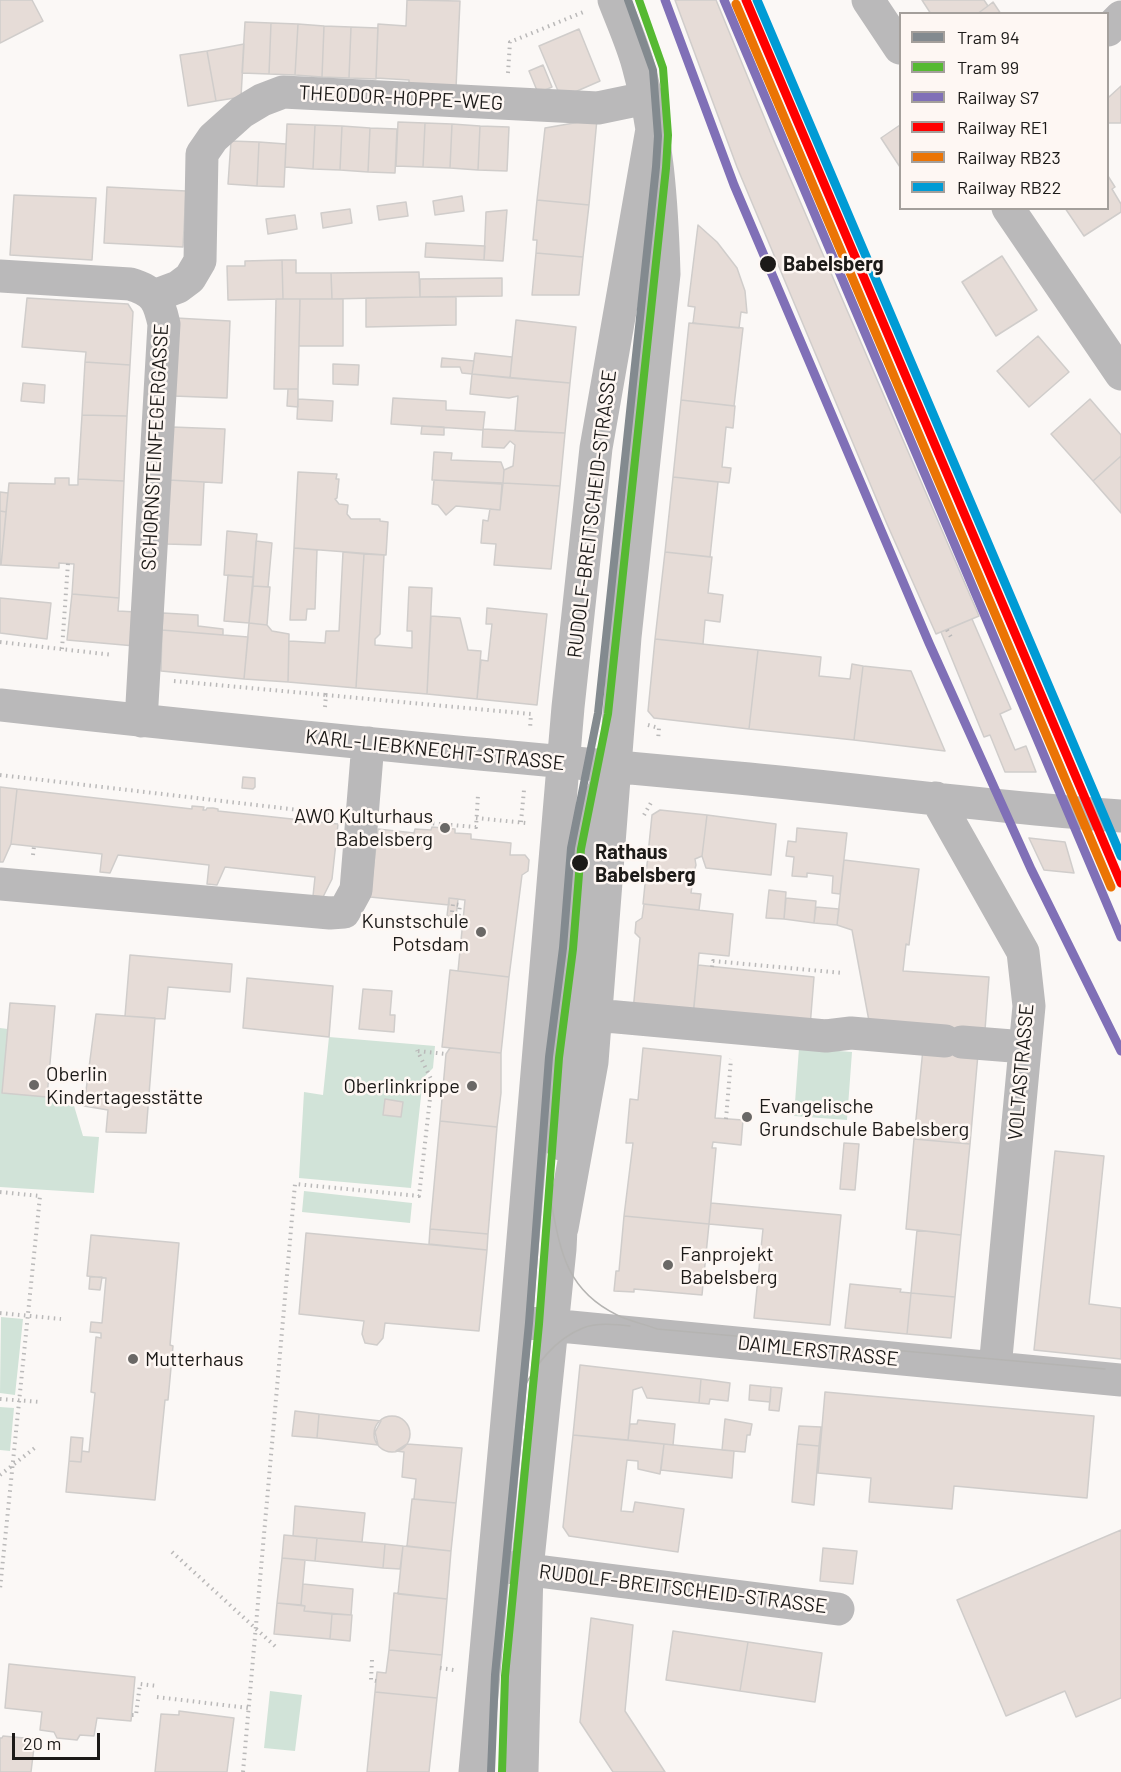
<!DOCTYPE html>
<meta charset="utf-8">
<style>
body{margin:0}
#map{position:relative;width:1121px;height:1772px;overflow:hidden;background:#fbf8f6;font-family:Barlow,sans-serif}
canvas{display:block}
.legend{position:absolute;left:899px;top:12px;width:210px;height:198px;box-sizing:border-box;background:#fef7f3;border:2px solid #a49f9b;margin:0;padding:8px 10px;list-style:none;font-size:18px;color:#1c1a18}
.legend li{display:flex;align-items:center;gap:12px;height:30px}
.legend b{width:30px;border:2px solid #a49f9b}
.scale{position:absolute;left:12px;top:1733px;width:88px;height:27px;box-sizing:border-box;border:3px solid #1c1a18;border-top:0;padding-left:8px;font-size:18px;line-height:21px;white-space:nowrap;color:#1c1a18;-webkit-text-stroke:4px #fef7f3;paint-order:stroke}
</style>
<div id="map">
<canvas width="1121" height="1772"></canvas>
<ul class="legend">
<li><b style="height:8px;background:#838a8f"></b>Tram 94</li>
<li><b style="height:8px;background:#56b932"></b>Tram 99</li>
<li><b style="height:8px;background:#8070b7"></b>Railway S7</li>
<li><b style="height:8px;background:#f00"></b>Railway RE1</li>
<li><b style="height:8px;background:#eb7405"></b>Railway RB23</li>
<li><b style="height:8px;background:#009bd5"></b>Railway RB22</li>
</ul>
<div class="scale">20 m</div>
</div>
<script>
const ctx = document.querySelector('canvas').getContext('2d');
ctx.lineJoin = 'round';
function fill(path, color) { ctx.fillStyle = color; ctx.fill(path, 'evenodd'); }
function stroke(path, color, width, dash) { ctx.strokeStyle = color; ctx.lineWidth = width; ctx.lineCap = dash ? 'butt' : 'round'; ctx.setLineDash(dash || []); ctx.stroke(path); }
function write(font, color, halo, rows, align = 'center') {
  ctx.font = font + ' Barlow,sans-serif'; ctx.lineWidth = 5; ctx.setLineDash([]); ctx.textBaseline = 'middle'; ctx.strokeStyle = halo; ctx.fillStyle = color; for (const [text, x, y, turn = 0] of rows) {
    ctx.save(); ctx.translate(x, y); ctx.rotate((+turn || 0) * Math.PI / 180); ctx.textAlign = isNaN(turn) ? turn : align; if (halo) ctx.strokeText(text, 0, 0); ctx.fillText(text, 0, 0); ctx.restore();
  }
}
fill(new Path2D(`
 M0,1028L8,1029L2,1093L72,1099L83,1136L99,1137L94,1193L0,1187Z
 M329,1037L435,1046L433,1068L423,1078L411,1188L299,1178L304,1092L323,1095Z
 M799,1048L852,1052L847,1120L794,1116Z
 M304,1191L412,1203L410,1223L302,1212Z
 M1,1317L23,1319L15,1395L0,1393Z
 M0,1407L14,1408L10,1451L0,1450Z
 M270,1691L302,1695L295,1751L264,1748Z`), '#d1e3d8');
const building = new Path2D(`
 M0,0H32L43,21L0,43Z
 M407,0L460,1L456,88L409,85V80L376,78L378,24L406,26Z
 M675,0H716L774,141L979,616L936,634L887,524L737,167Z
 M922,0H984L988,6L977,14H931Z
 M993,2L1001,14H977L988,6Z
 M245,22L271,23L269,74L242,73Z
 M271,23L298,24L295,75L269,74Z
 M298,24L324,26L322,77L295,75Z
 M324,26L351,27L349,78L322,77Z
 M351,27L378,28L376,79L349,78Z
 M579,29L600,81L561,98L539,46Z
 M244,44L241,97L216,101L207,51Z
 M207,51L216,101L188,106L180,55Z
 M543,65L552,87L538,93L529,71Z
 M1121,86V123H1108V95L1109,97Z
 M597,119L589,205L537,200L545,128Z
 M398,122L425,123L423,167L396,166Z
 M425,123L452,124L450,168L423,167Z
 M287,124L315,125L313,169L285,167Z
 M452,124L480,126L478,170L450,168Z
 M315,125L342,126L340,170L313,169Z
 M900,125V167L881,138Z
 M342,126L370,128L368,172L340,170Z
 M480,126L509,127L507,171L478,170Z
 M370,128L397,129L395,173L368,172Z
 M231,141L259,142L257,186L228,184Z
 M259,142L286,144L284,187L257,186Z
 M1108,176L1115,187L1112,189L1121,204V212L1084,236L1065,208H1108Z
 M107,187L186,191L183,247L104,243Z
 M14,195L96,198L92,260L10,255Z
 M462,196L464,211L435,215L433,201Z
 M537,200L589,205L583,257L536,253L537,240H533Z
 M406,202L408,216L379,220L377,206Z
 M350,209L352,223L323,228L321,213Z
 M507,210L503,261L484,260L486,212Z
 M295,215L297,229L268,234L266,219Z
 M698,225L717,242L737,268L745,291L747,313L741,312L739,328L693,323L695,307L688,306Z
 M426,243L485,246L484,260L425,257Z
 M536,253L583,257L579,295H532Z
 M1002,256L1037,310L996,336L962,282Z
 M282,260H296V273H331L332,299H283Z
 M282,260L283,299L228,300L227,266H245V261Z
 M419,272L420,297L332,299L331,273Z
 M502,278V296L420,297V279Z
 M420,297H456V325L366,327V298Z
 M27,298L128,304L133,312L130,365L85,362L86,352L22,347Z
 M276,299H300L298,389H274Z
 M300,299H343V346H299Z
 M176,318L230,321L227,398L173,396Z
 M516,320L576,327L570,383L510,378Z
 M689,323L743,328L734,406L681,400Z
 M1038,336L1069,372L1029,407L997,371Z
 M475,353L512,357L510,378L472,374Z
 M442,358L474,361L472,374L462,373L460,367H441Z
 M85,362L130,365L127,416L82,415Z
 M333,364L359,365L358,385L333,384Z
 M472,374L570,383L565,433L515,431L518,396L509,398L470,394Z
 M23,383L45,385L44,403L21,401Z
 M288,389H298V407L287,406Z
 M393,398L446,401V410L485,412L483,430L391,424Z
 M298,399L333,401L332,421L297,419Z
 M1090,399L1121,435V456L1093,481L1051,434Z
 M681,400L735,406L733,428L726,427L722,467L731,468L729,483L673,477Z
 M82,415L127,416L124,481L78,479Z
 M422,426L444,427V435L421,434Z
 M172,427L225,429L222,483L169,480Z
 M483,429L565,433L560,486L503,483L504,470L513,466L515,445L510,441L504,448L482,447Z
 M434,452L452,453L451,460L501,462L504,470L503,483L432,480Z
 M1121,456V513L1093,481Z
 M298,472L337,474L336,479H339L337,498L335,499L339,504L348,505L347,514L351,519H380V521L388,522L386,555L294,548Z
 M673,477L718,482L710,557L665,552Z
 M55,478H69V485H78V479L124,481L119,598L72,594L74,564L59,563V568L1,565L9,483L55,484Z
 M169,480L204,482L201,545L166,544Z
 M434,480L502,484L500,510L456,506L446,515L438,505L432,504Z
 M503,483L560,486L551,569L494,565L496,544L481,543L483,520L488,521L490,509L500,510Z
 M0,492L8,493L6,512L0,511Z
 M0,511L6,512L1,565H0Z
 M227,531L257,534L253,577L224,575Z
 M256,541L272,543L268,587L253,586Z
 M294,548L317,550L315,609H307L306,620H290Z
 M343,552L364,554L356,688L288,682L289,641L325,643L326,631H339Z
 M665,552L712,557L708,593L723,595L720,622L705,620L703,644L655,639Z
 M364,554L384,555L380,634L375,639V645L412,648V631H407L409,587L432,588L427,694L356,688Z
 M228,575L253,577L249,623L224,621Z
 M253,586L270,587L267,625L249,623Z
 M72,594L119,598L118,611L136,612L135,646L67,640Z
 M0,598L51,603L47,639L0,633Z
 M487,608L547,614L537,705L477,699L481,660L488,661L492,624H486Z
 M163,613L198,615V626L223,629V635L162,630Z
 M431,616L460,618L468,650L481,651L477,699L427,694Z
 M972,619L1011,709L1000,714L1015,750L1026,746L1036,772H1005L990,735L984,737L941,632Z
 M249,623L267,625L272,631L289,634L288,682L244,679Z
 M162,630L248,637L244,679L161,671Z
 M655,639L758,650L749,729L654,718L648,711Z
 M758,650L821,657L819,676L850,679L852,664L863,666L854,740L749,729Z
 M863,666L911,671L945,751L854,740Z
 M243,777L255,778V787L253,789L242,788Z
 M0,787L17,789L11,844L3,862H0Z
 M17,789L192,809V806L204,807L203,810H206L207,808H213L218,809V811L338,824L332,879L323,897L313,896L315,877L225,867L217,885L207,884L209,865L118,855L110,873L100,872L102,854L11,844Z
 M660,810L707,815L702,856L695,859L696,865L694,872L691,893L701,894L699,910L643,904L652,815Z
 M707,815L776,824L771,875L706,868L702,856Z
 M432,827L455,829V833L471,834V839L511,843L510,855H525L529,860L528,871L522,875L509,977L458,971L465,900L449,898V905L370,897L378,829L414,833L415,829L431,830Z
 M797,828L847,833L840,894L832,893L833,876L807,873V877L792,876L794,857L786,856L788,841L796,842Z
 M1029,838L1065,842L1074,873L1044,870Z
 M844,860L919,869L909,945L906,944L903,971L989,977L985,1030L944,1051L869,1021L852,930L837,925Z
 M769,890L786,892L784,919L766,918Z
 M449,898L458,899L456,917L447,916Z
 M786,898L816,901L814,923L784,919Z
 M644,904L733,914L729,956L699,953L693,1018L633,1011L640,938L635,933L636,922L642,918Z
 M816,907L839,909L837,925L814,923Z
 M130,955L232,964L230,992L168,987L165,1019L125,1016Z
 M698,965L814,977L810,1027L693,1015Z
 M450,970L509,977L501,1053L442,1047Z
 M247,978L333,986L329,1037L243,1028Z
 M363,989L392,991L390,1015H395L394,1032L359,1029Z
 M10,1003L55,1006L47,1097L2,1093Z
 M96,1014L155,1018L146,1133L106,1132L108,1110L84,1106Z
 M450,1048L501,1053V1093L497,1127L440,1121L446,1054Z
 M643,1048L721,1056L715,1118L743,1120L741,1145L713,1142L712,1148H716L709,1224L624,1216L633,1143H626L630,1099L638,1100Z
 M923,1049L978,1054L970,1144L914,1139Z
 M385,1099L403,1102L401,1117L383,1115Z
 M440,1121L497,1127L488,1234L430,1229Z
 M914,1139L970,1144L961,1235L906,1229Z
 M844,1143L859,1144L855,1190L840,1189Z
 M1055,1151L1104,1156L1089,1304L1121,1308V1359L1034,1350Z
 M711,1203L841,1215L830,1325L754,1318L763,1229L709,1224Z
 M624,1216L709,1224L702,1295L634,1289V1292L614,1291L616,1271H619Z
 M430,1229L488,1234L487,1250L429,1244Z
 M917,1230L961,1235L955,1297L911,1293Z
 M306,1233L487,1250L479,1331L385,1323L383,1338L377,1345L365,1343L362,1334L364,1321L299,1314Z
 M91,1235L179,1243L170,1345L173,1346L168,1400H165L155,1500L66,1492L69,1461L81,1462L82,1451L89,1452L95,1393L91,1392L96,1337L101,1338V1333L90,1332L91,1322L102,1323L106,1278L87,1276Z
 M90,1277H102L100,1290L89,1289Z
 M850,1284L901,1289L900,1292L911,1293L907,1334L845,1328Z
 M911,1293L955,1297L951,1338L907,1334Z
 M580,1365L701,1379L699,1403L647,1398L642,1387L633,1390L628,1440L573,1435Z
 M701,1379L730,1383L728,1401L710,1399L709,1404L699,1403Z
 M750,1385L771,1387L770,1402L749,1400Z
 M771,1387L782,1388L779,1411L769,1410Z
 M825,1392L1094,1416L1087,1498L954,1486L952,1509L869,1502L871,1478L818,1473Z
 M295,1411L319,1414L317,1438L292,1436Z
 M319,1414L381,1421L375,1432L378,1445L317,1438Z
 M374 1434a18 18 0 1 1 36 0a18 18 0 1 1-36 0Z
 M725,1419L752,1424L750,1435H747L745,1452L722,1450Z
 M638,1420L675,1424L673,1445L628,1440L630,1424H637Z
 M799,1426L821,1427L819,1446L797,1444Z
 M573,1435L664,1444L660,1474L638,1469V1461L627,1460L621,1511L633,1512L635,1502L684,1509L678,1552L569,1536L563,1527Z
 M71,1437L83,1438L81,1462L69,1461Z
 M407,1444L462,1448L456,1503L414,1499L416,1479L402,1477L404,1452L396,1451Z
 M664,1444L734,1451L732,1478L661,1470Z
 M797,1444L819,1446L814,1505L792,1502Z
 M412,1499L456,1503L451,1551L407,1546Z
 M295,1506L365,1513L362,1542L293,1536Z
 M1121,1530V1698L1076,1717L1065,1691L1006,1716L957,1600Z
 M284,1535L317,1538L315,1561L282,1558Z
 M317,1538L385,1544L383,1568L315,1561Z
 M385,1544L403,1546L400,1569L383,1568Z
 M403,1546L451,1551L447,1599L398,1594Z
 M823,1548L857,1551L853,1584L820,1581Z
 M282,1558L305,1560L301,1605L277,1603Z
 M303,1584L353,1589L351,1615L304,1611L305,1606L301,1605Z
 M394,1593L447,1599L442,1655L389,1650Z
 M277,1603L305,1606L304,1611L332,1614L330,1639L274,1634Z
 M332,1614L352,1615L350,1641L330,1639Z
 M591,1618L633,1625L625,1711L665,1772H613L580,1722Z
 M673,1631L748,1642L740,1691L666,1680Z
 M748,1642L822,1653L815,1702L740,1691Z
 M389,1650L442,1655L437,1698L375,1692L377,1672L386,1673Z
 M9,1664L135,1677L131,1721L97,1718L94,1736L80,1735L77,1740L57,1738L54,1732L40,1730L42,1712L5,1708Z
 M375,1692L437,1698L429,1772H367Z
 M179,1711L234,1718L227,1772H155L161,1714L179,1715Z
 M3,1736L35,1739L31,1772H0V1738H2Z`);
fill(building, '#e6dcd7');
stroke(building, '#d0cdcb', 1.5);
stroke(new Path2D(`
 M508,73L510,42L586,11
 M947,630L951,637
 M0,642L113,655
 M62,649L68,563
 M174,681L326,695
 M325,707L326,695L531,714L530,729
 M648,725L659,728L658,740
 M0,775L333,814
 M644,815L652,801
 M476,818L526,823
 M391,820L476,827L478,795
 M521,822L524,790
 M33,855L34,846
 M429,921L432,917L458,920L460,905L453,904L452,912
 M712,967L713,961L843,973
 M418,1051L446,1054
 M726,1119L731,1059
 M0,1192L40,1196L0,1589
 M0,1313L61,1319
 M0,1399L41,1402
 M0,1475L36,1447
 M172,1552L277,1648
 M372,1660L371,1680L376,1681
 M440,1668L454,1670
 M157,1697L248,1708
 M132,1715H136L140,1684L158,1686
 M243,1772L295,1184L419,1196L432,1081L417,1050`), '#bab9b9', 4, [1.5, 4.5]);
stroke(new Path2D(`
 M868,0L900,48
 M1108,30L1121,17
 M1008,208L1121,374
 M0,276L130,284C155,291 159,301 164,324L141,721
 M154,296L178,287L190,278L200,261L202,154L213,138L242,112L262,100L283,92L598,108L646,98
 M0,705C249,733 499,756 749,779C873,791 997,808 1121,816
 M936,798L1023,952L1029,1006L995,1368
 M0,884L330,913L344,912L356,890L368,743
 M595,1015L826,1036L851,1033L945,1041
 M962,1042L1025,1047
 M561,1144V1059L582,839L605,787
 M562,1228L592,1062L625,637L664,274C662,204 657,132 638,65C632,43 622,21 614,0
 M529,1323L1121,1380
 M506,1567L838,1609
 M475,1772L516,1322L568,707L596,448L652,129
 M522,1772L527,1569L560,1249L562,1208`), '#bab9ba', 33);
stroke(new Path2D(`
 M550,1196C560,1248 564,1289 617,1315C629,1321 644,1324 657,1329L1105,1369
 M522,1392C534,1366 555,1339 583,1328C596,1322 615,1324 630,1326`), '#b5b4b2', 1.5);
stroke(new Path2D(`
 M665,0L734,185L929,643L1031,869L1121,1051
 M724,0L1121,937`), '#8070b7', 9);
stroke(new Path2D(`
 M746,0L1121,883`), '#f00', 9);
stroke(new Path2D(`
 M736,4L1111,887`), '#eb7405', 9);
stroke(new Path2D(`
 M757,0L1121,856`), '#009bd5', 9);
stroke(new Path2D(`
 M491,1772L495,1675L529,1323L549,1057L563,948L571,848L598,713L656,167L658,136L653,70L628,0`), '#838a8f', 8);
stroke(new Path2D(`
 M502,1772L505,1676L539,1324L559,1058L573,949L581,849L608,714L666,168L668,135L663,68L639,0`), '#56b932', 8);
for (const [x, y, r, color] of [
 [768,264,9,"#1c1a18"],
 [445,828,6,"#6a6866"],
 [580,863,9,"#1c1a18"],
 [481,932,6,"#6a6866"],
 [34,1085,6,"#6a6866"],
 [472,1086,6,"#6a6866"],
 [747,1117,6,"#6a6866"],
 [668,1265,6,"#6a6866"],
 [133,1359,6,"#6a6866"]
]) { const dot = new Path2D(); dot.arc(x, y, r, 0, 2 * Math.PI); ctx.fillStyle = color; ctx.fill(dot); stroke(dot, '#fef7f3', 2); }
write('20px', '#1c1a18', '#fef7f3', [
 ["THEODOR-HOPPE-WEG",401,98,3],
 ["SCHORNSTEINFEGERGASSE",155,447,-87],
 ["RUDOLF-BREITSCHEID-STRASSE",592,514,-83],
 ["KARL-LIEBKNECHT-STRASSE",435,750,6],
 ["VOLTASTRASSE",1021,1072,-85],
 ["DAIMLERSTRASSE",818,1351,6],
 ["RUDOLF-BREITSCHEID-STRASSE",683,1589,7]
]);
write('bold 20px', '#1c1a18', '#fef7f3', [
 ["Babelsberg",783,264],
 ["Rathaus",595,852],
 ["Babelsberg",595,875]
], 'left');
write('20px', '#1c1a18', '#fef7f3', [
 ["AWO Kulturhaus",433,816,"right"],
 ["Babelsberg",433,839,"right"],
 ["Kunstschule",469,921,"right"],
 ["Potsdam",469,944,"right"],
 ["Oberlin",46,1074],
 ["Kindertagesstätte",46,1097],
 ["Oberlinkrippe",460,1086,"right"],
 ["Evangelische",759,1106],
 ["Grundschule Babelsberg",759,1129],
 ["Fanprojekt",680,1254],
 ["Babelsberg",680,1277],
 ["Mutterhaus",145,1359]
], 'left');
</script>
